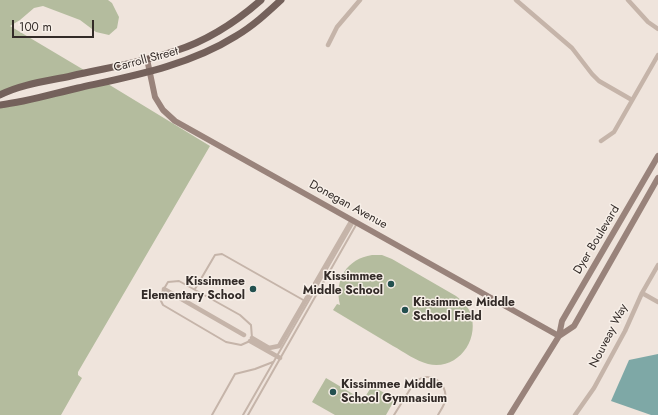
<!DOCTYPE html>
<style>
body{margin:0}
#map{position:relative;width:658px;height:415px;overflow:hidden;background:#efe4dc;font-family:Jost,sans-serif}
canvas{display:block}
.scale{position:absolute;left:12px;top:20px;width:82px;height:18px;box-sizing:border-box;border:2px solid #332b28;border-top:0;padding-left:5px;font-size:12px;line-height:14px;white-space:nowrap;color:#332b28;-webkit-text-stroke:3px #f7efe8;paint-order:stroke}
</style>
<div id="map">
<canvas width="658" height="415"></canvas>
<div class="scale">100 m</div>
</div>
<script>
const ctx = document.querySelector('canvas').getContext('2d');
ctx.lineJoin = 'round';
function fill(path, color) { ctx.fillStyle = color; ctx.fill(path, 'evenodd'); }
function stroke(path, color, width, dash) { ctx.strokeStyle = color; ctx.lineWidth = width; ctx.lineCap = dash ? 'butt' : 'round'; ctx.setLineDash(dash || []); ctx.stroke(path); }
function write(font, color, halo, rows, align = 'center') {
  ctx.font = font + ' Jost,sans-serif'; ctx.lineWidth = 3; ctx.setLineDash([]); ctx.textBaseline = 'middle'; ctx.strokeStyle = halo; ctx.fillStyle = color; for (const [text, x, y, turn = 0] of rows) {
    ctx.save(); ctx.translate(x, y); ctx.rotate((+turn || 0) * Math.PI / 180); ctx.textAlign = isNaN(turn) ? turn : align; if (halo) ctx.strokeText(text, 0, 0); ctx.fillText(text, 0, 0); ctx.restore();
  }
}
fill(new Path2D(`
 M0,0H108L112,3L119,17L117,28L109,35L96,32L80,20L43,6L34,8L20,20L10,26L84,70L0,92Z
 M108,84L210,146L78,372V375L82,378L61,415H0V108Z
 M372,255H382L392,259L456,296C462,301 467,305 470,312C481,339 458,371 428,364C416,361 404,352 393,346C373,334 353,322 333,310L337,304L340,305C334,279 347,259 372,255Z
 M326,378L363,400L372,386L395,399L386,415H335L312,402Z`), '#b4bc9e');
fill(new Path2D(`
 M658,354V415H651L611,401L629,360Z`), '#7ea8a6');
stroke(new Path2D(`
 M179,281L240,315L251,325L252,338L250,341L241,345L226,342L163,305L159,297L168,282Z
 M195,289L215,255L222,254L305,301
 M212,415L235,374L255,369L273,362
 M243,415L354,222
 M248,415L356,225
 M394,415L414,383C428,369 449,382 445,401C444,406 440,411 438,415`), '#c5b4a9', 2);
stroke(new Path2D(`
 M516,0L572,48L592,74L599,81L632,100
 M628,0L648,22L658,29
 M328,45L337,27L360,0
 M601,141L614,132L658,55
 M164,289L244,335
 M642,293L658,302
 M252,338L269,348L279,346L352,220
 M250,341L280,358
 M575,415L594,388L625,331L642,293L658,265`), '#c5b4a9', 4.5);
stroke(new Path2D(`
 M147,59L155,97L163,110L175,121L559,336
 M559,336L574,326L658,178
 M510,415L559,336L562,321L658,156`), '#99837b', 6);
stroke(new Path2D(`
 M0,95C21,84 48,81 71,76C105,68 141,63 175,51C206,41 236,22 261,0
 M0,105C26,102 52,94 78,88C132,76 188,66 236,36C253,26 267,13 281,0`), '#74615b', 7);
for (const [x, y, r, color] of [
 [391,284,4,"#23504f"],
 [253,289,4,"#23504f"],
 [405,310,4,"#23504f"],
 [333,392,4,"#23504f"]
]) { const dot = new Path2D(); dot.arc(x, y, r, 0, 2 * Math.PI); ctx.fillStyle = color; ctx.fill(dot); stroke(dot, '#f7efe8', 1.5); }
write('12px', '#332b28', '#f7efe8', [
 ["Carroll Street",146,60,-15],
 ["Donegan Avenue",348,205,29],
 ["Dyer Boulevard",597,240,-59],
 ["Nouveay Way",609,336,-63]
]);
write('bold 12px', '#332b28', '#f7efe8', [
 ["Kissimmee",383,277],
 ["Middle School",383,291],
 ["Kissimmee",245,282],
 ["Elementary School",245,296],
 ["Kissimmee Middle",413,303,"left"],
 ["School Field",413,317,"left"],
 ["Kissimmee Middle",341,385,"left"],
 ["School Gymnasium",341,399,"left"]
], 'right');
</script>
